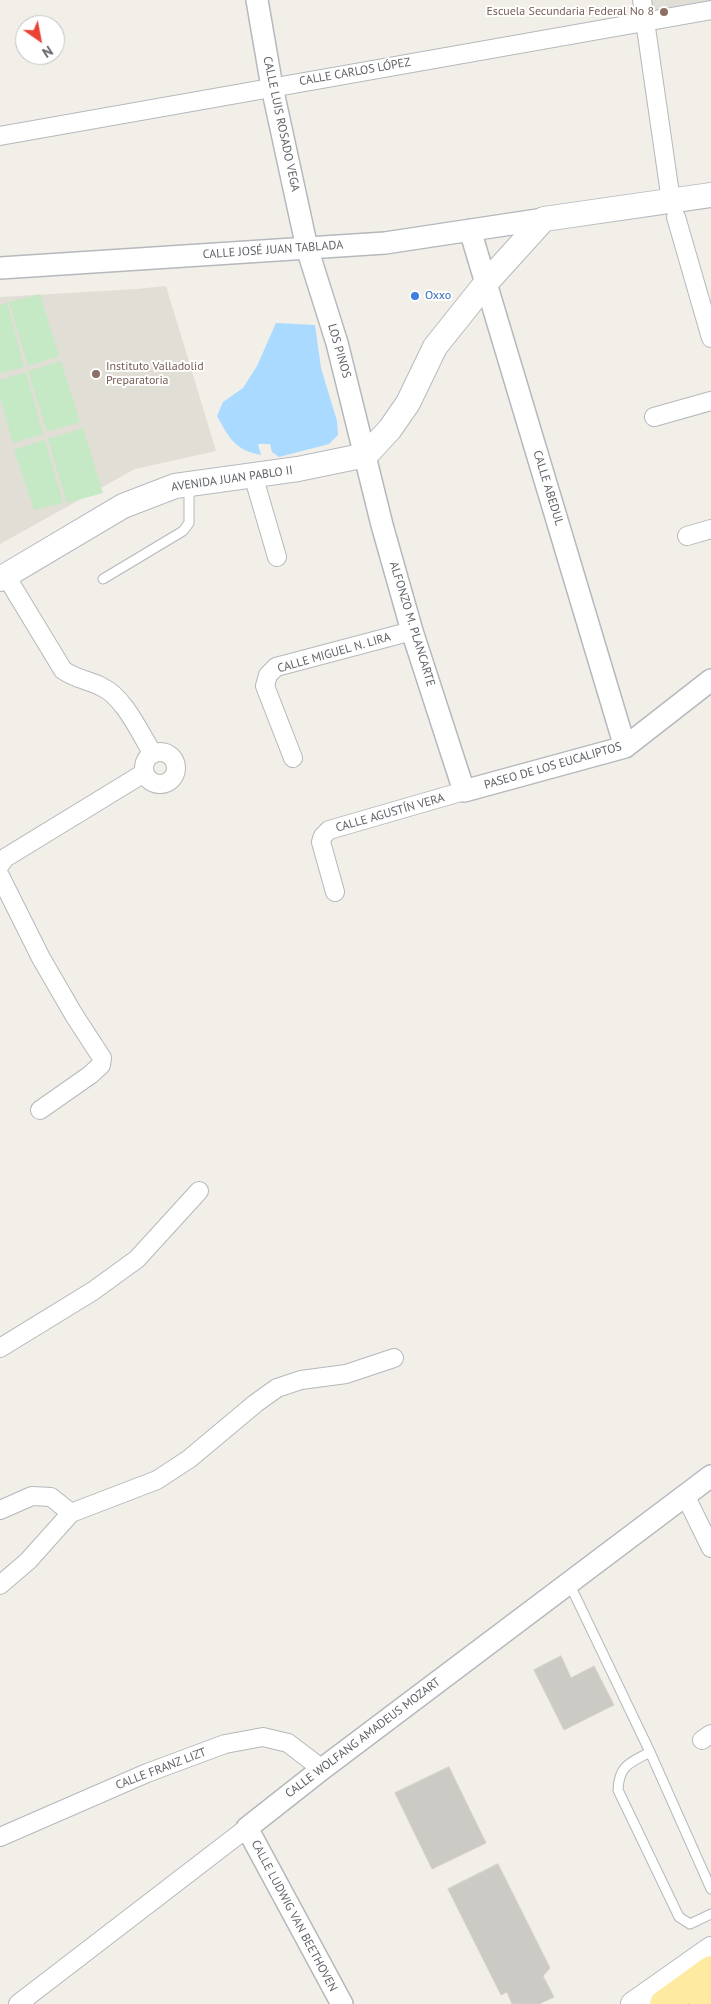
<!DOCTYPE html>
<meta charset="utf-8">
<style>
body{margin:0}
#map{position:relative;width:711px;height:2004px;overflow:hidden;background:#f1efe8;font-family:"PT Sans",sans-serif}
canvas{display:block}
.north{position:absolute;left:15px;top:15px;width:50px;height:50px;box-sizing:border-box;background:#fff;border:1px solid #bfc1c3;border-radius:50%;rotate:147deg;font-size:14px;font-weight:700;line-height:20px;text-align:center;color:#5f6368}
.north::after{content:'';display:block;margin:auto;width:18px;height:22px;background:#ea4335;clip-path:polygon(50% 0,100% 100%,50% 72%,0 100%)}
</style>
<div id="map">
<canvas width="711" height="2004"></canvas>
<div class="north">N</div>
</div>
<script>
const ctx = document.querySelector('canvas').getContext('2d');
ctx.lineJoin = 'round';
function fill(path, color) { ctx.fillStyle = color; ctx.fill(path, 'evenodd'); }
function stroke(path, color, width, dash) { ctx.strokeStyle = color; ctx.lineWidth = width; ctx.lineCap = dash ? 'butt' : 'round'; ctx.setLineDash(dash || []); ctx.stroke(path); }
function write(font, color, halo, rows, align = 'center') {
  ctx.font = font + ' "PT Sans",sans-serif'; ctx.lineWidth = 4; ctx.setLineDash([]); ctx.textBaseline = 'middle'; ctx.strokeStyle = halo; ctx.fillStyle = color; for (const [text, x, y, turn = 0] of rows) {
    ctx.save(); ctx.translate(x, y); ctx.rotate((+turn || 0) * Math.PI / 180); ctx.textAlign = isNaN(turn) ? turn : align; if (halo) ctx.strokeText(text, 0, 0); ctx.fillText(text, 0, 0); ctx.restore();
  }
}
fill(new Path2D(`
 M646,0H711V6L649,18Z
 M166,286L216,451L135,469L0,544V297L137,289Z`), '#e1ded6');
fill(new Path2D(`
 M40,294L59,356L28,366L9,302Z
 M7,303L24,367L0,373V305Z
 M61,361L80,422L47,432L28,371Z
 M26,372L43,434L13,443L0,398V380Z
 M83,428L103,493L67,503L48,439Z
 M45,440L63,503L34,510L14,450Z`), '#c5e8c5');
fill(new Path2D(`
 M276,323L315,325L321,368L337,421L338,435L329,444L279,457L272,452L270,444H258L261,455C235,450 229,438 217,416L223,402L243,388L257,366Z`), '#aadaff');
const building = new Path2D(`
 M561,1656L571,1678L594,1666L614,1705L564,1730L534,1670Z
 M449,1767L486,1843L432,1869L395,1793Z
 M498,1864L550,1968L543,1976L554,1997L539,2004H512L507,1992L501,1995L448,1889Z`);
fill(building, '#cccac5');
stroke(building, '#d6d1c6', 1);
const service = new Path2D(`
 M103,579L183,531L189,523V484
 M569,1583L650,1752L711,1889
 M650,1752C630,1763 619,1765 618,1790L679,1917L690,1924L711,1914`);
const minor = new Path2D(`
 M642,0L671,201
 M0,136L711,10
 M676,217L711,338
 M654,417L711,401
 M253,475L277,557
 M687,536L711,529
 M6,576L63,670C75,679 89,680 102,687C124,697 140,733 153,754
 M144 768a16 16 0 1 1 32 0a16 16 0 1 1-32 0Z
 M293,758L265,686L268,675L276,667L412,631
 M0,865L5,858L144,773
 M0,876L41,958L74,1015L102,1058L101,1065L90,1075L40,1110
 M335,892L321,842L323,836L329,830L464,791
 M0,1348L93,1291L137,1259L199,1191
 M685,1495L711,1548
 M0,1510L32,1496L51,1497L71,1513
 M0,1585L28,1561L71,1513L157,1480L189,1459L256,1403L277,1388L301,1380L346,1374L394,1358
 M702,1740L711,1734
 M0,1837L147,1773L225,1744L263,1737L288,1743L322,1769
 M18,2004L247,1828`);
const tertiary = new Path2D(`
 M257,0L272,87L307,248L337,343L382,525L412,631L464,791L625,747L711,680
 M470,230L625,747
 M0,268L385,243L544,219
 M342,2004L247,1828L322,1769L711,1476`);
const secondary = new Path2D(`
 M0,579L123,506L175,486L298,469L366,455L390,429L408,403L435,347L486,283L544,219L711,195
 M633,2004L711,1949`);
const trunk = new Path2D(`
 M664,2004L711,1970
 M703,2004L711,1998`);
stroke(service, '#b5b8bc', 11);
stroke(minor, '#b5b8bc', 20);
stroke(tertiary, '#b5b8bc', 24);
stroke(secondary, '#b6babf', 26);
stroke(trunk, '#f9ab00', 30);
stroke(service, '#fff', 9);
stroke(minor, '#fff', 18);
stroke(tertiary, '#fff', 21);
stroke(secondary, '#fff', 24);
stroke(trunk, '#feeaa1', 28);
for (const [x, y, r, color] of [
 [664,12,5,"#8d6e63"],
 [415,296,5,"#3f7fe0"],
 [96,374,5,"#8d6e63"]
]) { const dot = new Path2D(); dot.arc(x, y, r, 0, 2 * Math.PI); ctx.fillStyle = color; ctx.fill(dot); stroke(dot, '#fff', 2); }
write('12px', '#785e54', '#fff', [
 ["Escuela Secundaria Federal No 8",654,12],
 ["Instituto Valladolid",106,367,"left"],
 ["Preparatoria",106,381,"left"]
], 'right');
write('12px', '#5f6368', '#fff', [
 ["CALLE CARLOS LÓPEZ",355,72,-10],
 ["CALLE LUIS ROSADO VEGA",281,124,78],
 ["CALLE JOSÉ JUAN TABLADA",273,250,-4],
 ["LOS PINOS",339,351,74],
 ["AVENIDA JUAN PABLO II",232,479,-8],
 ["CALLE ABEDUL",548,488,73],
 ["ALFONZO M. PLANCARTE",412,624,73],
 ["CALLE MIGUEL N. LIRA",334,653,-16],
 ["PASEO DE LOS EUCALIPTOS",553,766,-16],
 ["CALLE AGUSTÍN VERA",390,813,-16],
 ["CALLE WOLFANG AMADEUS MOZART",363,1738,-37],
 ["CALLE FRANZ LIZT",161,1769,-21],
 ["CALLE LUDWIG VAN BEETHOVEN",294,1916,62]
]);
write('12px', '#366cbe', '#fff', [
 ["Oxxo",425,296]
], 'left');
</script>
